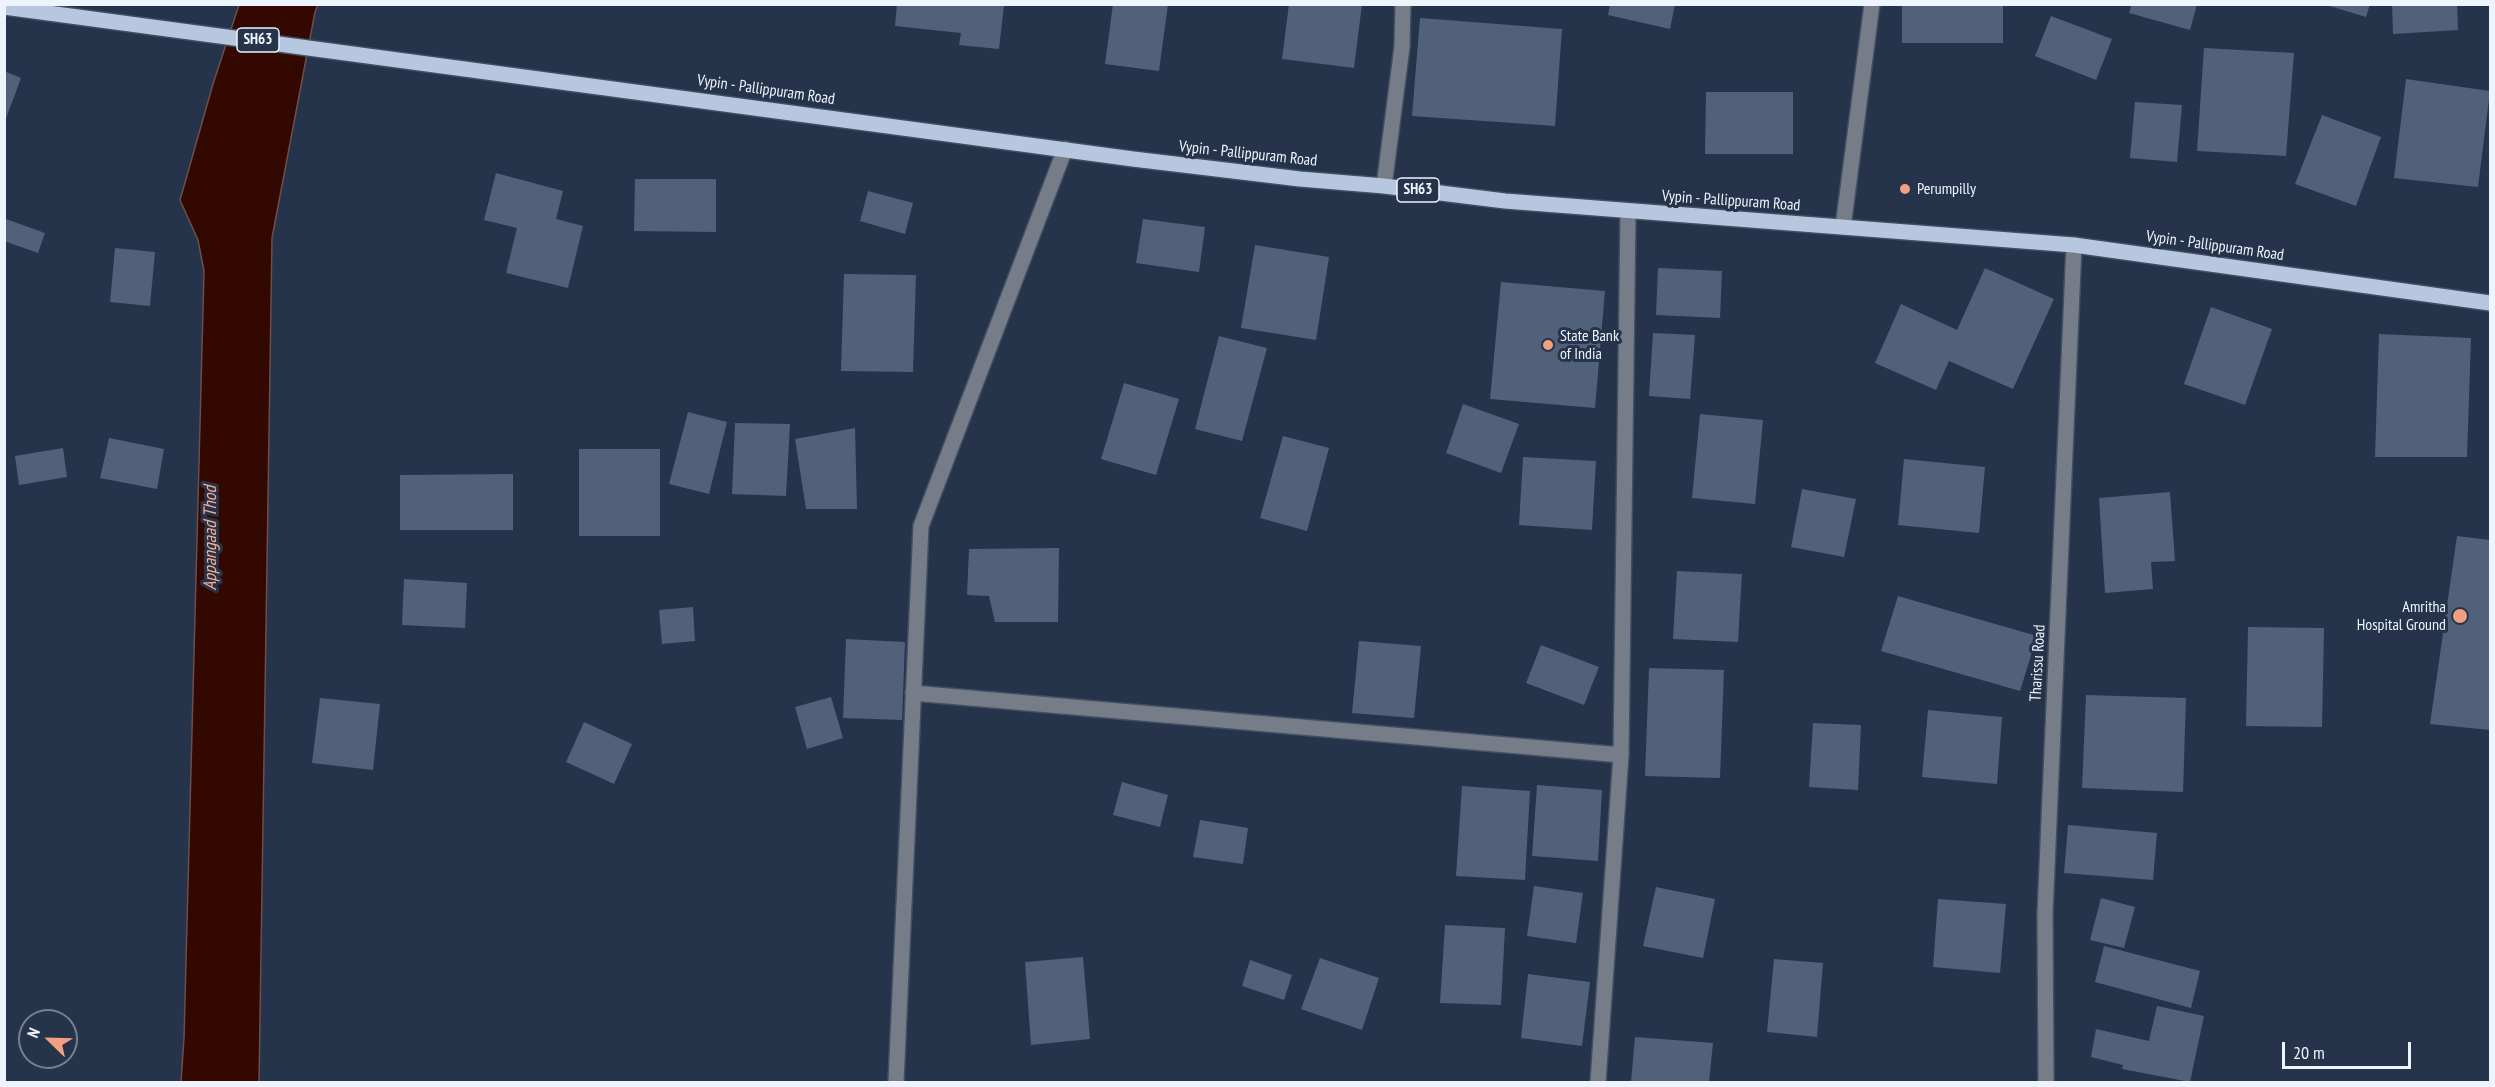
<!DOCTYPE html>
<style>
body{margin:0}
#map{position:relative;width:2495px;height:1087px;overflow:hidden;background:#25344a;font-family:"PT Sans Narrow",sans-serif}
canvas{display:block}
.frame{position:absolute;inset:0;border:6px solid #eef4fd;pointer-events:none}
.north{position:absolute;left:18px;top:1009px;width:60px;height:60px;box-sizing:border-box;background:#25344a;border:2px solid #758192;border-radius:50%;rotate:293deg;font-size:16px;font-weight:700;line-height:24px;text-align:center;color:#eef4fd}
.north::after{content:'';display:block;margin:auto;width:21px;height:27px;background:#f2a081;clip-path:polygon(50% 0,100% 100%,50% 72%,0 100%)}
.scale{position:absolute;left:2282px;top:1042px;width:129px;height:27px;box-sizing:border-box;border:3px solid #eef4fd;border-top:0;padding-left:8px;font-size:18px;line-height:21px;white-space:nowrap;color:#eef4fd;-webkit-text-stroke:4px #25344a;paint-order:stroke}
</style>
<div id="map">
<canvas width="2495" height="1087"></canvas>
<div class="frame"></div>
<div class="north">N</div>
<div class="scale">20 m</div>
</div>
<script>
const ctx = document.querySelector('canvas').getContext('2d');
ctx.lineJoin = 'round';
function fill(path, color) { ctx.fillStyle = color; ctx.fill(path, 'evenodd'); }
function stroke(path, color, width, dash) { ctx.strokeStyle = color; ctx.lineWidth = width; ctx.lineCap = dash ? 'butt' : 'round'; ctx.setLineDash(dash || []); ctx.stroke(path); }
function write(font, color, halo, rows, align = 'center') {
  ctx.font = font + ' "PT Sans Narrow",sans-serif'; ctx.lineWidth = 6; ctx.setLineDash([]); ctx.textBaseline = 'middle'; ctx.strokeStyle = halo; ctx.fillStyle = color; for (const [text, x, y, turn = 0] of rows) {
    ctx.save(); ctx.translate(x, y); ctx.rotate((+turn || 0) * Math.PI / 180); ctx.textAlign = isNaN(turn) ? turn : align; if (halo) ctx.strokeText(text, 0, 0); ctx.fillText(text, 0, 0); ctx.restore();
  }
}
const water = new Path2D(`
 M239,5H318L315,12L272,238L259,1082H181L184,1038L204,271L198,240L180,200L213,84Z`);
fill(water, '#320800');
stroke(water, '#6a4f4c', 1.5);
fill(new Path2D(`
 M897,4L1004,5L999,49L959,45L961,33L895,26Z
 M1113,4H1168L1159,71L1105,64Z
 M1289,4H1362L1354,68L1282,59Z
 M1610,4H1675L1670,29L1608,15Z
 M1902,4H2003V43H1902Z
 M2132,4H2197L2190,30L2129,13Z
 M2323,4H2370L2366,17Z
 M2392,4H2457L2458,30L2393,34Z
 M2051,16L2112,39L2096,80L2035,56Z
 M1420,18L1562,29L1555,126L1412,116Z
 M2204,48L2294,53L2286,156L2197,151Z
 M4,71L21,78L5,121H4Z
 M2406,79L2490,91L2478,187L2394,178Z
 M1706,92H1793V154H1705Z
 M2135,102L2182,105L2177,162L2130,158Z
 M2322,115L2381,137L2356,206L2295,184Z
 M496,173L563,191L556,219L583,226L568,288L506,273L517,228L484,220Z
 M635,179H716V232L634,231Z
 M868,191L913,203L905,234L860,221Z
 M6,219L45,233L38,253L4,241Z
 M1143,219L1205,227L1199,272L1136,263Z
 M1255,245L1329,257L1316,340L1241,328Z
 M115,248L155,252L150,306L110,302Z
 M1658,268L1722,271L1720,318L1656,315Z
 M1985,268L2054,299L2013,389L1949,361L1936,390L1875,363L1901,304L1957,330Z
 M844,274L916,275L913,372L841,371Z
 M1501,282L1605,291L1595,408L1490,399Z
 M2211,307L2272,329L2245,405L2184,384Z
 M1653,333L1695,335L1690,399L1649,396Z
 M2379,334L2471,338L2467,457H2375Z
 M1219,336L1267,348L1242,441L1195,429Z
 M1124,383L1179,399L1156,475L1101,459Z
 M1463,404L1519,424L1501,473L1446,453Z
 M688,412L727,422L709,494L669,484Z
 M1700,414L1763,420L1755,504L1692,498Z
 M735,423L790,424L786,496L732,494Z
 M855,428L857,509H806L795,439Z
 M1283,436L1329,448L1307,531L1260,518Z
 M109,438L164,449L157,489L100,478Z
 M63,448L67,477L19,485L15,456Z
 M579,449H660V536H579Z
 M1523,457L1596,461L1592,530L1519,525Z
 M1904,459L1985,467L1979,533L1898,525Z
 M513,474V530H400V475Z
 M1802,489L1856,499L1844,557L1791,547Z
 M2170,492L2175,561L2151,562L2153,589L2105,593L2099,498Z
 M2457,536L2490,540V730L2430,724Z
 M1059,548L1058,622H995L989,596L967,595L969,549Z
 M1677,571L1742,574L1738,642L1673,639Z
 M404,579L467,583L465,628L402,625Z
 M1898,596L2037,636L2020,691L1881,651Z
 M693,607L695,641L662,644L659,610Z
 M2248,627L2324,628L2322,727L2246,726Z
 M846,639L905,642L902,720L843,718Z
 M1359,641L1421,646L1414,718L1352,713Z
 M1541,645L1599,667L1584,705L1526,683Z
 M1649,668L1724,670L1720,778L1645,776Z
 M2086,695L2186,698L2183,792L2082,788Z
 M831,697L843,738L807,749L795,707Z
 M320,698L380,704L373,770L312,763Z
 M1928,710L2002,717L1997,784L1922,777Z
 M584,722L632,744L614,784L566,762Z
 M1813,723L1861,725L1858,790L1809,787Z
 M1122,782L1168,795L1160,827L1113,815Z
 M1537,785L1602,790L1598,861L1532,856Z
 M1462,786L1530,791L1525,880L1456,876Z
 M1200,820L1248,828L1243,864L1193,857Z
 M2068,825L2157,833L2153,880L2064,873Z
 M1534,886L1583,893L1576,943L1527,936Z
 M1656,887L1715,899L1703,958L1643,946Z
 M2101,898L2135,907L2124,948L2090,940Z
 M1938,899L2006,904L2000,973L1933,967Z
 M1445,925L1505,928L1501,1005L1440,1003Z
 M2104,946L2200,971L2191,1008L2095,982Z
 M1083,957L1090,1039L1031,1045L1025,962Z
 M1320,958L1379,978L1362,1030L1301,1009Z
 M1774,959L1823,963L1817,1037L1767,1032Z
 M1250,960L1292,975L1284,1000L1242,986Z
 M1528,974L1590,982L1582,1046L1521,1038Z
 M2157,1006L2204,1016L2190,1082L2122,1069L2123,1065L2091,1057L2096,1029L2149,1041Z
 M1635,1037L1713,1043L1709,1082H1631Z`), '#51617a');
const minor = new Path2D(`
 M1384,186L1402,47L1403,4
 M1843,227L1872,4
 M913,693L1621,755
 M896,1082L921,526L1065,149
 M1598,1082L1621,755L1628,212
 M2046,1082L2045,913L2074,245`);
const major = new Path2D(`
 M4,7L1133,159L1300,179L1384,186L1505,201L2074,245L2490,303`);
stroke(minor, '#414f63', 18);
stroke(major, '#414f63', 18);
stroke(minor, '#767d89', 15);
stroke(major, '#b7c7e0', 15);
for (const [x, y, r, color] of [
 [1905,189,6,"#f2a081"],
 [1548,345,6,"#f2a081"],
 [2460,616,8,"#f2a081"]
]) { const dot = new Path2D(); dot.arc(x, y, r, 0, 2 * Math.PI); ctx.fillStyle = color; ctx.fill(dot); stroke(dot, '#25344a', 2); }
for (const [x, y, w] of [
 [258,40,42],
 [1418,190,42]
]) { const box = new Path2D(); box.roundRect(x - w / 2, y - 12, w, 24, 4.5); ctx.fillStyle = '#25344a'; ctx.fill(box); stroke(box, '#eef4fd', 1.5); }
write('bold 15px', '#eef4fd', null, [
 ["SH63",258,40],
 ["SH63",1418,190]
]);
write('16px', '#eef4fd', '#25344a', [
 ["Vypin - Pallippuram Road",766,90,8],
 ["Vypin - Pallippuram Road",1248,154,6],
 ["Vypin - Pallippuram Road",1731,201,4],
 ["Vypin - Pallippuram Road",2215,246,8],
 ["Tharissu Road",2038,663,-87]
]);
write('16px', '#eef4fd', '#25344a', [
 ["Perumpilly",1917,189],
 ["State Bank",1560,336],
 ["of India",1560,354],
 ["Amritha",2446,607,"right"],
 ["Hospital Ground",2446,625,"right"]
], 'left');
write('italic 18px', '#fbac8f', '#25344a', [
 ["Appangaad Thod",211,538,-90]
]);
</script>
